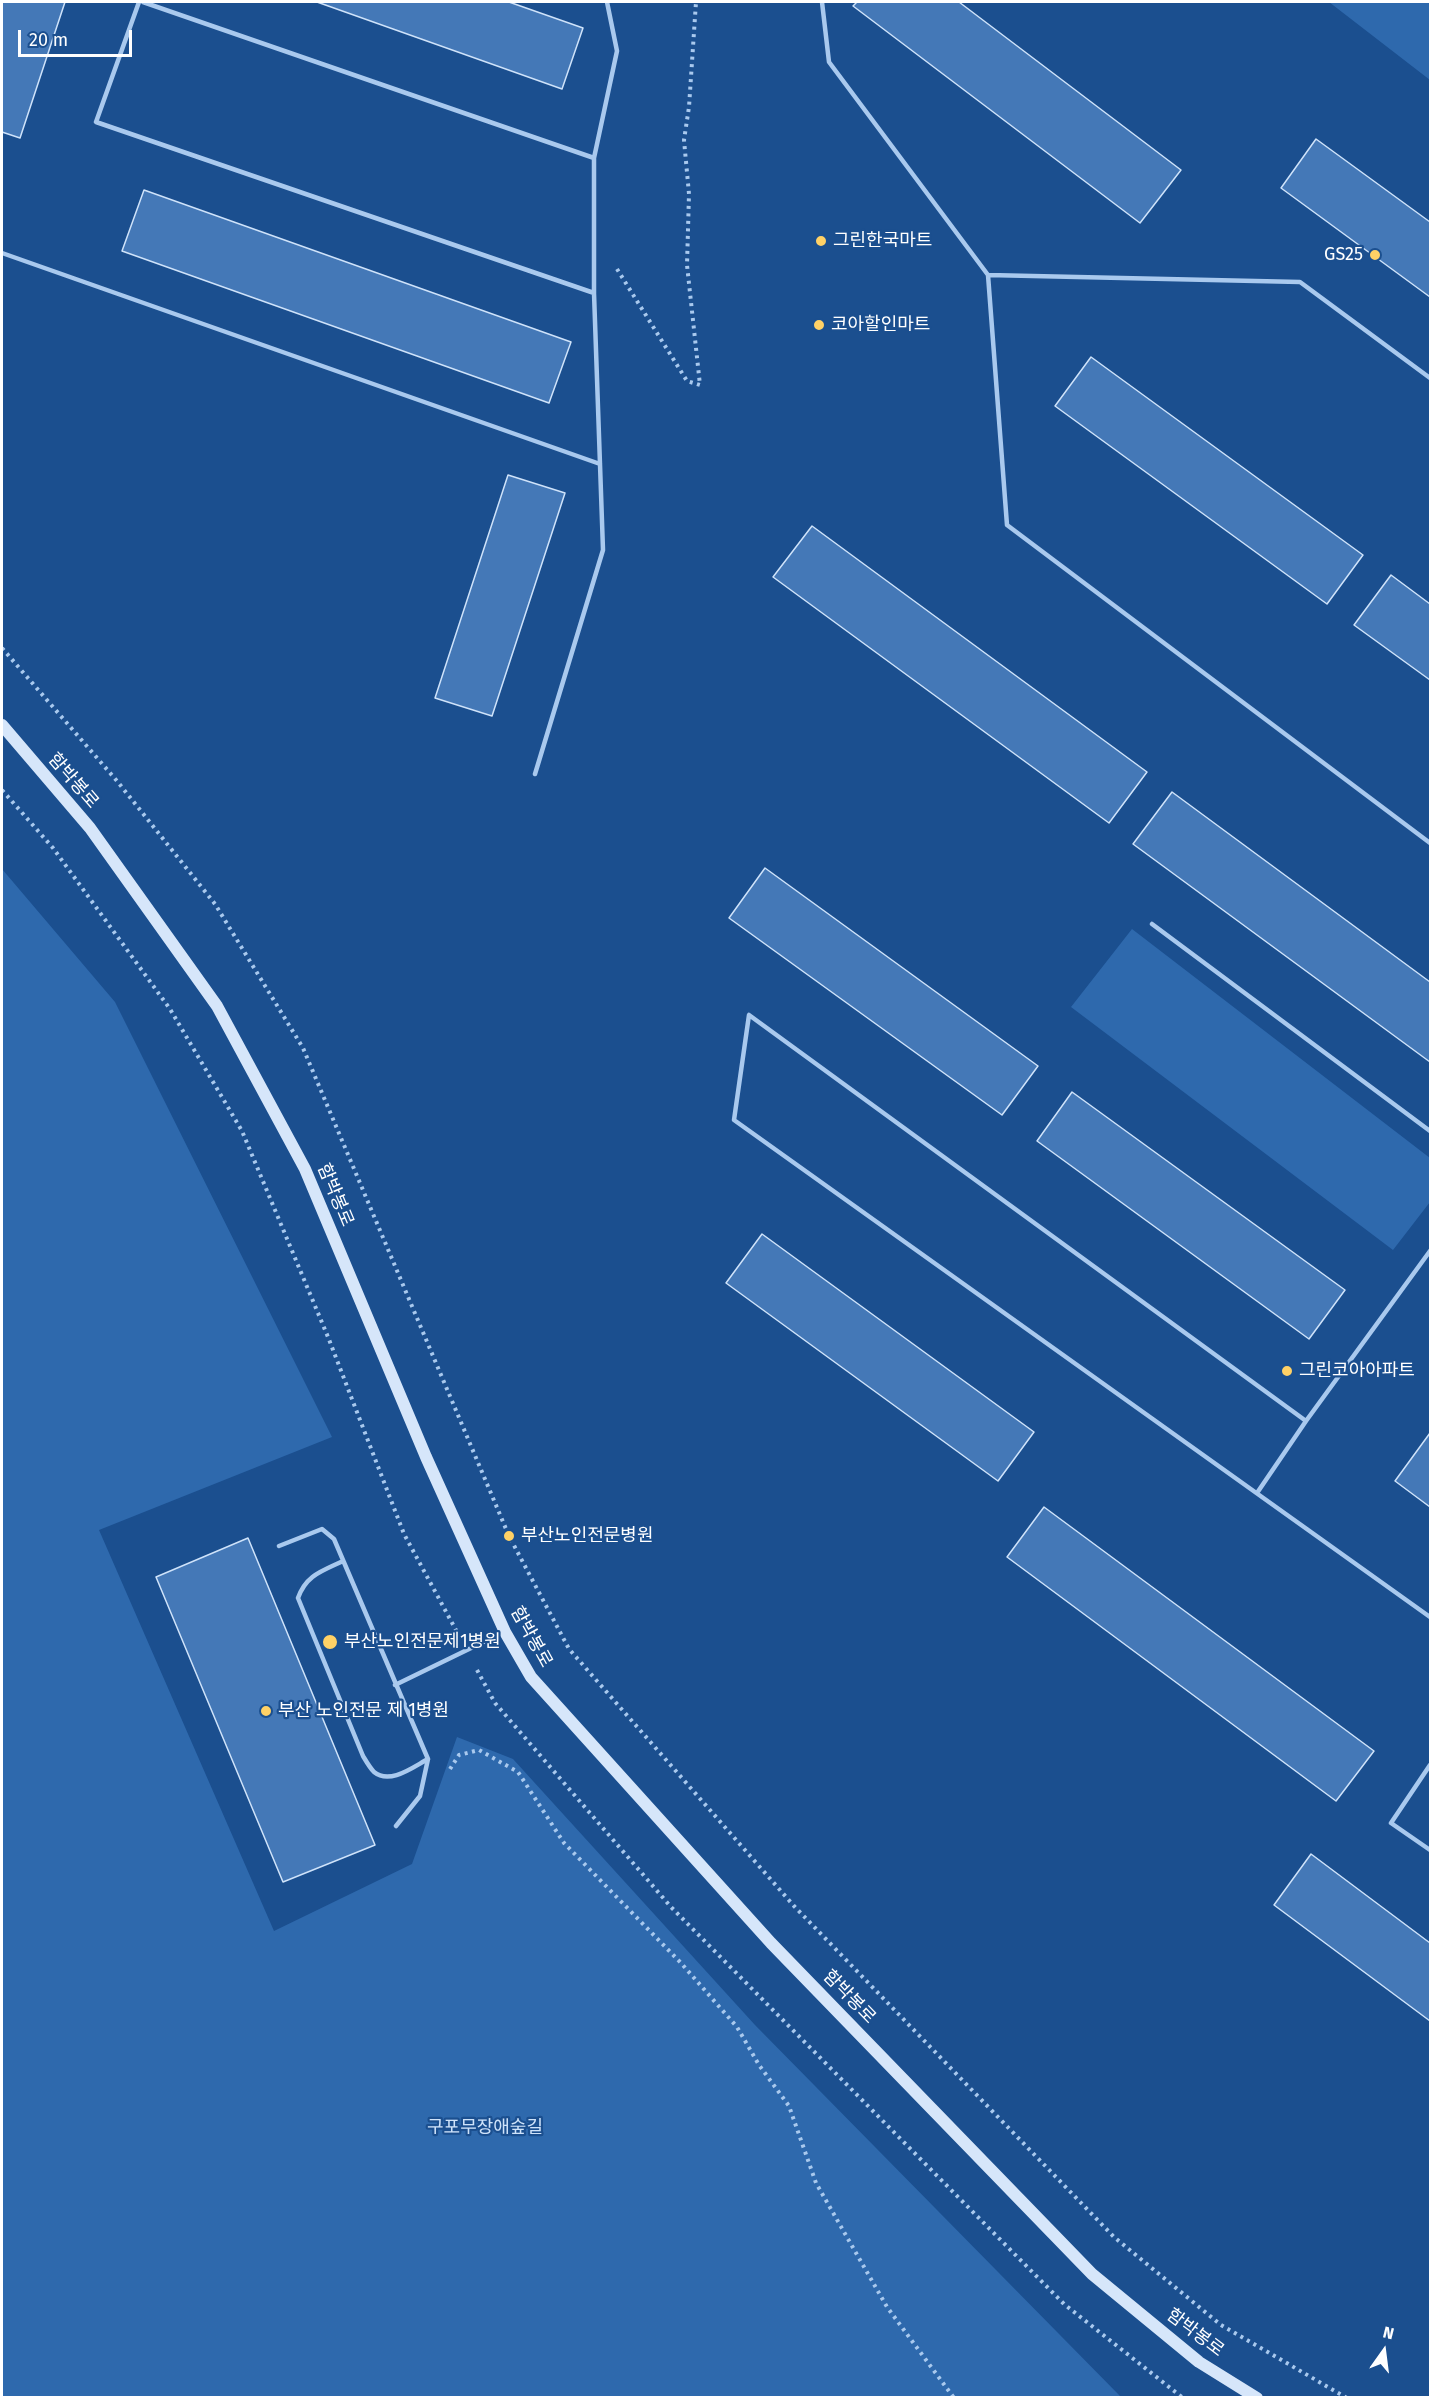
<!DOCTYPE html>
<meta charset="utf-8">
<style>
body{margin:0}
#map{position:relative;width:1432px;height:2399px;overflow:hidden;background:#1b4f8f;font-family:"Fira Sans",sans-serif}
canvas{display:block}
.frame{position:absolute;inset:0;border:3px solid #fff;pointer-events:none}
.north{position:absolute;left:1354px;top:2321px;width:60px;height:60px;-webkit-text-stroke:4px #1b4f8f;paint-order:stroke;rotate:14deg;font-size:16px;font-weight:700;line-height:24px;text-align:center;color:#fff}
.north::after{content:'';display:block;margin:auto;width:21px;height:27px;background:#fff;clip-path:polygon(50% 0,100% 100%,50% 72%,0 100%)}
.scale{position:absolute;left:18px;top:30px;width:114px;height:27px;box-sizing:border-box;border:3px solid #fff;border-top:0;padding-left:8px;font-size:18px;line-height:21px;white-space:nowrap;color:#fff;-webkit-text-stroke:4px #1b4f8f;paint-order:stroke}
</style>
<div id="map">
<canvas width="1432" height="2399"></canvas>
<div class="frame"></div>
<div class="north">N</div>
<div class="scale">20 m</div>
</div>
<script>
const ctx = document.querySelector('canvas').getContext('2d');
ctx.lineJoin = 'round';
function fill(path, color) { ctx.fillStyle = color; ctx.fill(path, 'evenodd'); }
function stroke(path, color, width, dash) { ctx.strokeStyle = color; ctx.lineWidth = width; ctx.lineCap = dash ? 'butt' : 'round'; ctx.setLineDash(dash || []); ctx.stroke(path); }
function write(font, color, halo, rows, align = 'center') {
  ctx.font = font + ' "Fira Sans","Noto Sans KR",sans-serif'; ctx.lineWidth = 4.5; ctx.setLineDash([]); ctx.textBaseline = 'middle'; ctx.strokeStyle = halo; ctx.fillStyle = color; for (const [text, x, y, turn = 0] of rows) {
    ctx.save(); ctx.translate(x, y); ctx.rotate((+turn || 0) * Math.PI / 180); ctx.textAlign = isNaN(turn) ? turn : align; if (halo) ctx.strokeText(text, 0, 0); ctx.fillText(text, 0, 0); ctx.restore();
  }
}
fill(new Path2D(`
 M1329,2H1430V80Z
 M2,869L115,1002L332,1437L99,1530L274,1931L412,1864L457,1737L513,1759L755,2025L1121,2397H2Z
 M1132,929L1430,1158V1202L1393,1250L1071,1007Z`), '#2e69ad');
const building = new Path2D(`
 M2,2H65L20,138L2,132Z
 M317,2H509L583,28L562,89Z
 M857,2H959L1181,170L1140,223L853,6Z
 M1316,139L1430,222V297L1281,188Z
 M144,190L571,342L549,403L122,251Z
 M1091,357L1363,555L1327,604L1055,406Z
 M508,475L565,493L492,716L435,698Z
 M812,526L1147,772L1109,823L773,577Z
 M1391,575L1430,604V680L1354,625Z
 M1172,792L1430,982V1062L1133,844Z
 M765,868L1038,1066L1002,1115L729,918Z
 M1072,1092L1345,1290L1309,1339L1037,1141Z
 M762,1234L1034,1432L998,1481L726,1283Z
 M1430,1433V1507L1395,1481Z
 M1044,1507L1374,1751L1336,1801L1007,1557Z
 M248,1538L375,1845L283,1882L156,1577Z
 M1311,1854L1430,1943V2021L1274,1905Z`);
fill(building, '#4478b7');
stroke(building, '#cfe3fa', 1.5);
stroke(new Path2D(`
 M617,269L687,381L700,385L687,265L689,194L684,140L689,107L696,2
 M2,648L117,781L215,904L303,1048L509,1536L569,1649L794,1906L1114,2237L1221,2325L1347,2398
 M2,790L53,848L170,1009L242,1131L328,1337L404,1534L457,1632
 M477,1670L495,1703L671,1907L1064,2304L1183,2398
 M450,1769L459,1755L479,1750L518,1772L564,1843L681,1963L737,2027L759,2065L789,2106L816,2183L887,2307L954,2398`), '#a9c9ee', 4, [3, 4.5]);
stroke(new Path2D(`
 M139,2L96,122L594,293
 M143,2L594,158
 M822,2L829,62L988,275L1007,525L1430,843
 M2,253L600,464
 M988,275L1300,282L1430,378
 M535,774L603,550L594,293V158L617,51L607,2
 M1152,924L1430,1131
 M1430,1251L1306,1421L749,1015L734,1120L1430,1617
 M1257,1493L1306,1421
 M279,1546L322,1529L334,1539L428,1759L420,1796L396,1826
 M343,1561C322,1571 306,1575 298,1598L363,1756C366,1761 370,1768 374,1772C390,1785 413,1767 428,1759
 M395,1685L502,1633
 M1430,1765L1391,1823L1430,1850`), '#a9c9ee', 4.5);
stroke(new Path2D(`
 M2,725L90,828L217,1006L305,1169L426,1457L505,1632L531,1677L771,1943L1092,2274L1199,2362L1257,2398`), '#d6e6fa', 12);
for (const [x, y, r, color] of [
 [821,241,6,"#ffd166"],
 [1375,255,6,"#ffd166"],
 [819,325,6,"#ffd166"],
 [1287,1371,6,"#ffd166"],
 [509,1536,6,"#ffd166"],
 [330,1642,8,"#ffd166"],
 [266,1711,6,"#ffd166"]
]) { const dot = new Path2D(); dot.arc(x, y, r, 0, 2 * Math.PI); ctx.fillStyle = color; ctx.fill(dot); stroke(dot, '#1b4f8f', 2); }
write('18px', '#fff', '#1b4f8f', [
 ["그린한국마트",833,241],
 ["GS25",1363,255,"right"],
 ["코아할인마트",831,325],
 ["그린코아아파트",1299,1371],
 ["부산노인전문병원",521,1536],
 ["부산노인전문제1병원",344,1642],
 ["부산 노인전문 제 1병원",278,1711]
], 'left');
write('18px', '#fff', '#1b4f8f', [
 ["함박봉로",73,781,49],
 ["함박봉로",335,1195,67],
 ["함박봉로",531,1637,61],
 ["함박봉로",849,1997,46],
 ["함박봉로",1195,2333,37]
]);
write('18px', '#cfe3fa', '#1b4f8f', [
 ["구포무장애숲길",485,2128]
]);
</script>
